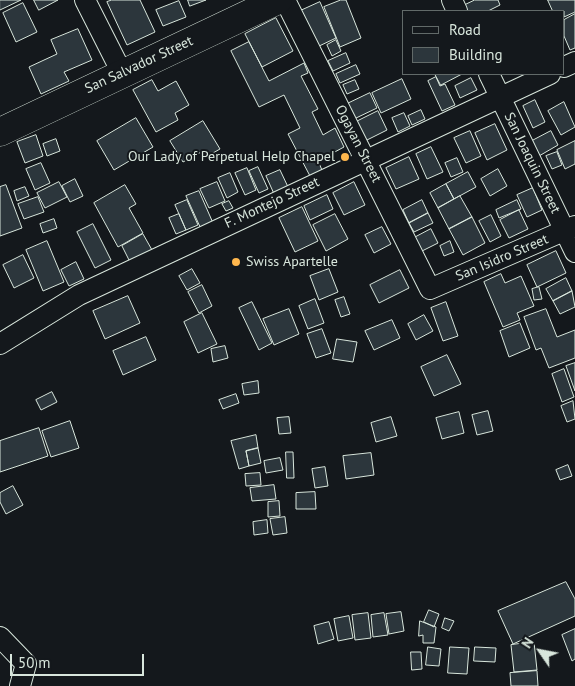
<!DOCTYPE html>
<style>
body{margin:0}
#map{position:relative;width:575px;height:686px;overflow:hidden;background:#14181c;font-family:"PT Sans",sans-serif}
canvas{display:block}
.legend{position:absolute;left:402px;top:10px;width:162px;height:65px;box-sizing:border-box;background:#14181c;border:1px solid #626a69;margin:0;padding:6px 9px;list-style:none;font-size:15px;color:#d8e6dc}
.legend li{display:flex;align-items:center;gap:10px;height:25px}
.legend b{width:25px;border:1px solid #626a69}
.north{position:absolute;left:515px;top:626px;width:50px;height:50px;-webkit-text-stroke:4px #14181c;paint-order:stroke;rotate:303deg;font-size:14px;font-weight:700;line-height:20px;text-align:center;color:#d8e6dc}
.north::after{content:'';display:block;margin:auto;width:18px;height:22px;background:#d8e6dc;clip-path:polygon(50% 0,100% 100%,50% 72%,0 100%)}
.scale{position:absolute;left:10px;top:654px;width:134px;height:22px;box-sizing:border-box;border:2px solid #d8e6dc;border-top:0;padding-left:6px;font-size:15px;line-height:18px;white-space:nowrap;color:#d8e6dc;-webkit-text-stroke:4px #14181c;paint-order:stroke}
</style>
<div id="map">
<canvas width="575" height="686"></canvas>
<ul class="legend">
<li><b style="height:6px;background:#14181c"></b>Road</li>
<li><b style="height:14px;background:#2c363c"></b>Building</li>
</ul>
<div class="north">N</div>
<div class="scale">50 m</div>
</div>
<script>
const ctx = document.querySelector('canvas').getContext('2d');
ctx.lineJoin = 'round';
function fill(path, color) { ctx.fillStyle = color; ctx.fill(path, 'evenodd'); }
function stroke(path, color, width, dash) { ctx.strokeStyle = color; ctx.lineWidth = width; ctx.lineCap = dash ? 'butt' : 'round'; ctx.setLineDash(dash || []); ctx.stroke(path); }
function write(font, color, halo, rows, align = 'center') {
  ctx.font = font + ' "PT Sans",sans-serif'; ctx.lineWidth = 4; ctx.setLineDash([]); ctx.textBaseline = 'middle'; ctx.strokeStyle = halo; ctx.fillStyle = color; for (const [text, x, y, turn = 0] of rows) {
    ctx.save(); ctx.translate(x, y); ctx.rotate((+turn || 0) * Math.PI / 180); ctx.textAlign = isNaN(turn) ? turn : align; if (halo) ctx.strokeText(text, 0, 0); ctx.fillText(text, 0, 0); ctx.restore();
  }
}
const building = new Path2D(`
 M0,0H21L0,10Z
 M34,0H58L39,10Z
 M112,0H140L155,32L127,45L107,2Z
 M188,0H206L190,6Z
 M341,0H346L361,38L340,47L324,7Z
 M475,0H498L500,5L488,11H465L463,6Z
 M548,0H575V12L564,17V11H553Z
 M179,1L186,17L163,26L156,10Z
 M320,2L336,38L315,48L298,12Z
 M23,3L37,32L16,42L3,13Z
 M575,14V48L570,50L564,36V20Z
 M276,18L293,51L262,67L245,34Z
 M78,29L92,60L64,72L69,81L41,94L29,67L57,54L51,40Z
 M336,40L341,51L332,56L327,45Z
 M249,42L269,81L304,63L308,73L301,76L318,109L312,112L323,135L335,128L344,147L318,161L322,170L310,176L288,134L300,128L284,95L259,107L231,51Z
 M346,53L350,63L333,71L328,61Z
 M356,65L360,74L340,83L336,74Z
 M435,74H462L441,85Z
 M436,77L440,86L445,84L455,105L442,111L428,81Z
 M471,78L477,90L460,98L455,86Z
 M402,79L411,99L381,113L372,93Z
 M152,80L158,91L176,81L189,105L175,113L178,120L156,132L133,90Z
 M355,80L359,89L347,94L343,85Z
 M370,93L377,108L354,119L347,104Z
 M535,100L545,122L533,128L523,106Z
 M564,102L575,127L561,135L548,111Z
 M421,110L425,119L412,125L408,116Z
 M378,111L387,130L365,141L356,122Z
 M404,113L410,126L398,132L392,118Z
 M136,118L153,147L114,170L97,141Z
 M203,121L220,149L206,157L203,151L183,162L170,141Z
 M495,124L507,150L487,160L475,133Z
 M470,131L481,156L466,163L454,138Z
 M551,131L558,145L539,156L532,141Z
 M36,135L43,156L25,163L17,142Z
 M56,139L60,151L47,156L43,144Z
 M575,141V164L565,169L557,150Z
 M431,147L443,172L427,179L416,154Z
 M557,152L562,165L552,169L546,156Z
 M409,157L419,179L396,189L386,168Z
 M457,158L463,172L451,177L445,163Z
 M41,163L50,183L35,190L26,169Z
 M258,167L268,189L259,193L249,171Z
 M247,168L256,190L245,195L235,173Z
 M498,169L507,186L490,196L481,179Z
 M280,170L289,189L275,196L266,176Z
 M468,172L476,187L454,199L446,184Z
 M230,173L238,192L227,198L218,178Z
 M75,179L83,196L70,202L62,186Z
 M59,182L67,197L45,208L37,193Z
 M217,182L225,201L209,208L200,189Z
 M354,182L365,205L344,215L333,193Z
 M446,184L454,199L438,208L430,193Z
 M6,185L22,228L0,236V187Z
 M125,185L136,204L129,208L143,233L118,247L94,203Z
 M25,187L29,196L17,201L14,191Z
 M533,188L542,210L527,217L517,195Z
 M199,191L213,223L201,229L186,196Z
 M327,195L333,209L310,220L304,206Z
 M460,196L472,217L449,229L438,208Z
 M38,197L44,212L24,219L18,204Z
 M187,200L198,225L186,230L175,205Z
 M422,200L428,213L409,223L403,210Z
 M517,200L521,209L499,218L496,210Z
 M229,201L233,208L226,211L222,204Z
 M302,207L318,241L295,252L279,218Z
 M519,210L528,229L509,238L500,220Z
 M428,213L433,223L414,232L409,223Z
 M179,214L186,230L176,234L169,218Z
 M335,214L348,239L326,251L313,225Z
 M491,215L501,236L490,242L479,221Z
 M472,217L485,243L463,255L449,229Z
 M54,219L57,228L43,233L40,224Z
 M93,224L111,260L95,268L77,232Z
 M382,227L391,244L374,253L365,235Z
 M431,229L438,243L420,252L414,238Z
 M143,234L152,250L130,262L122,246Z
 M47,241L64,282L43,291L26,250Z
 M450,241L454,252L444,256L440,246Z
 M556,251L566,273L537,287L527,265Z
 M23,255L34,278L14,288L3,265Z
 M76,262L84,279L69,286L61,270Z
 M192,269L200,283L187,290L179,276Z
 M329,269L338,292L319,300L310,276Z
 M400,270L409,288L379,303L370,285Z
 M501,274L505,283L521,276L534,306L517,313L520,320L503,327L484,282Z
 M566,278L572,291L553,301L546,289Z
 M202,285L212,306L199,313L188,292Z
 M539,287L542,299L534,300L532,289Z
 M572,291L575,307L560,314L553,301Z
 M128,296L140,323L105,339L93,311Z
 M344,297L350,314L341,317L335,300Z
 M315,299L324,323L308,329L299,306Z
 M252,302L272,343L259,350L239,308Z
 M446,302L458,336L443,341L431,308Z
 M289,309L299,334L274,345L263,319Z
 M546,309L557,337L575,330V358L549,368L541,348L536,350L524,317Z
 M202,313L217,344L198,353L184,322Z
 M424,315L433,331L416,340L408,324Z
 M392,320L400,338L374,350L365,331Z
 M520,323L530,348L509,357L500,331Z
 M322,329L331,353L316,358L307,334Z
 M146,337L156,360L123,375L113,351Z
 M337,339L357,342L353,362L333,359Z
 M225,346L228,358L213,362L211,349Z
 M447,355L461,384L434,396L421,367Z
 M575,363V391L566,366Z
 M564,369L574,397L562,402L552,374Z
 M258,381L259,393L244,395L242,384Z
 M52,392L57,402L41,410L36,400Z
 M236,394L239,403L223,409L219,400Z
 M573,401L575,419L567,422L561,406Z
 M488,411L493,431L477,435L472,415Z
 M459,412L464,433L442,439L436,418Z
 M289,417L291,433L279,434L277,418Z
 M391,417L397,436L376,442L371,423Z
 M70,421L79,448L51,457L42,431Z
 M39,428L48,456L0,472V441Z
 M256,435L258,448L246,451L249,466L239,469L231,441Z
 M258,448L261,463L249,466L246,451Z
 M286,452H293L294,478H287Z
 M371,453L374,475L346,479L343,456Z
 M280,458L283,470L266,473L264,461Z
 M568,465L572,476L560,480L556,470Z
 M325,467L328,486L315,488L312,469Z
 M260,473L261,485L246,486L245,474Z
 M274,485L276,499L252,501L250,488Z
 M13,486L23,505L6,514L0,502V493Z
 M315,492L316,509H296V493Z
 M279,501L280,516L268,517V502Z
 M285,517L287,533L273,535L270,519Z
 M267,520L268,533L254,535L253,522Z
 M566,582L575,599V616L513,644L498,611Z
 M429,610L439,614L434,627L424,622Z
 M401,612L404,631L389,634L386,614Z
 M368,613L371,638L355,640L352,615Z
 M384,613L388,635L373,637L371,615Z
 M349,616L353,638L338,641L334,619Z
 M445,618L454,621L449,631L442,628Z
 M420,621L436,627L434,643H423V635L419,636Z
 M329,622L334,639L318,644L314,626Z
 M575,629V659L572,661L562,635Z
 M534,642L537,670L514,672L511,645Z
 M428,647L441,649L439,666L426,665Z
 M450,647L469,648L467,674L448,673Z
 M475,647L496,648L495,662L474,661Z
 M411,652H421L422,669L412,670Z
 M537,671L538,686H511L510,673Z`);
fill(building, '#2c363c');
stroke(building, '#d8e6dc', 1);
const minor = new Path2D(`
 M85,0L122,73
 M285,0L430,289L575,226
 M452,0L457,11
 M564,67L575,62
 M489,74L575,252
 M0,344L79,295L550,74
 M0,637L26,664L20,686`);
const highway = new Path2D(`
 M0,132L278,0`);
stroke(minor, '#d8e6dc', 22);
stroke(highway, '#d8e6dc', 29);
stroke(minor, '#14181c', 20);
stroke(highway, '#14181c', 28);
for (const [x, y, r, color] of [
 [345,157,5,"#ffb74d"],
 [236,262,5,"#ffb74d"]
]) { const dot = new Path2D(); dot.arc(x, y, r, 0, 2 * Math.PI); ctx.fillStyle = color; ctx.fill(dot); stroke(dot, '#14181c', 2); }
write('14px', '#d8e6dc', '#14181c', [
 ["San Salvador Street",139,65,-25],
 ["Ogayan Street",358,144,63],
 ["San Joaquin Street",532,163,64],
 ["F. Montejo Street",272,203,-25],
 ["San Isidro Street",502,258,-23]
]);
write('14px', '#d8e6dc', '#14181c', [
 ["Our Lady of Perpetual Help Chapel",335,157],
 ["Swiss Apartelle",246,262,"left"]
], 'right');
</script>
